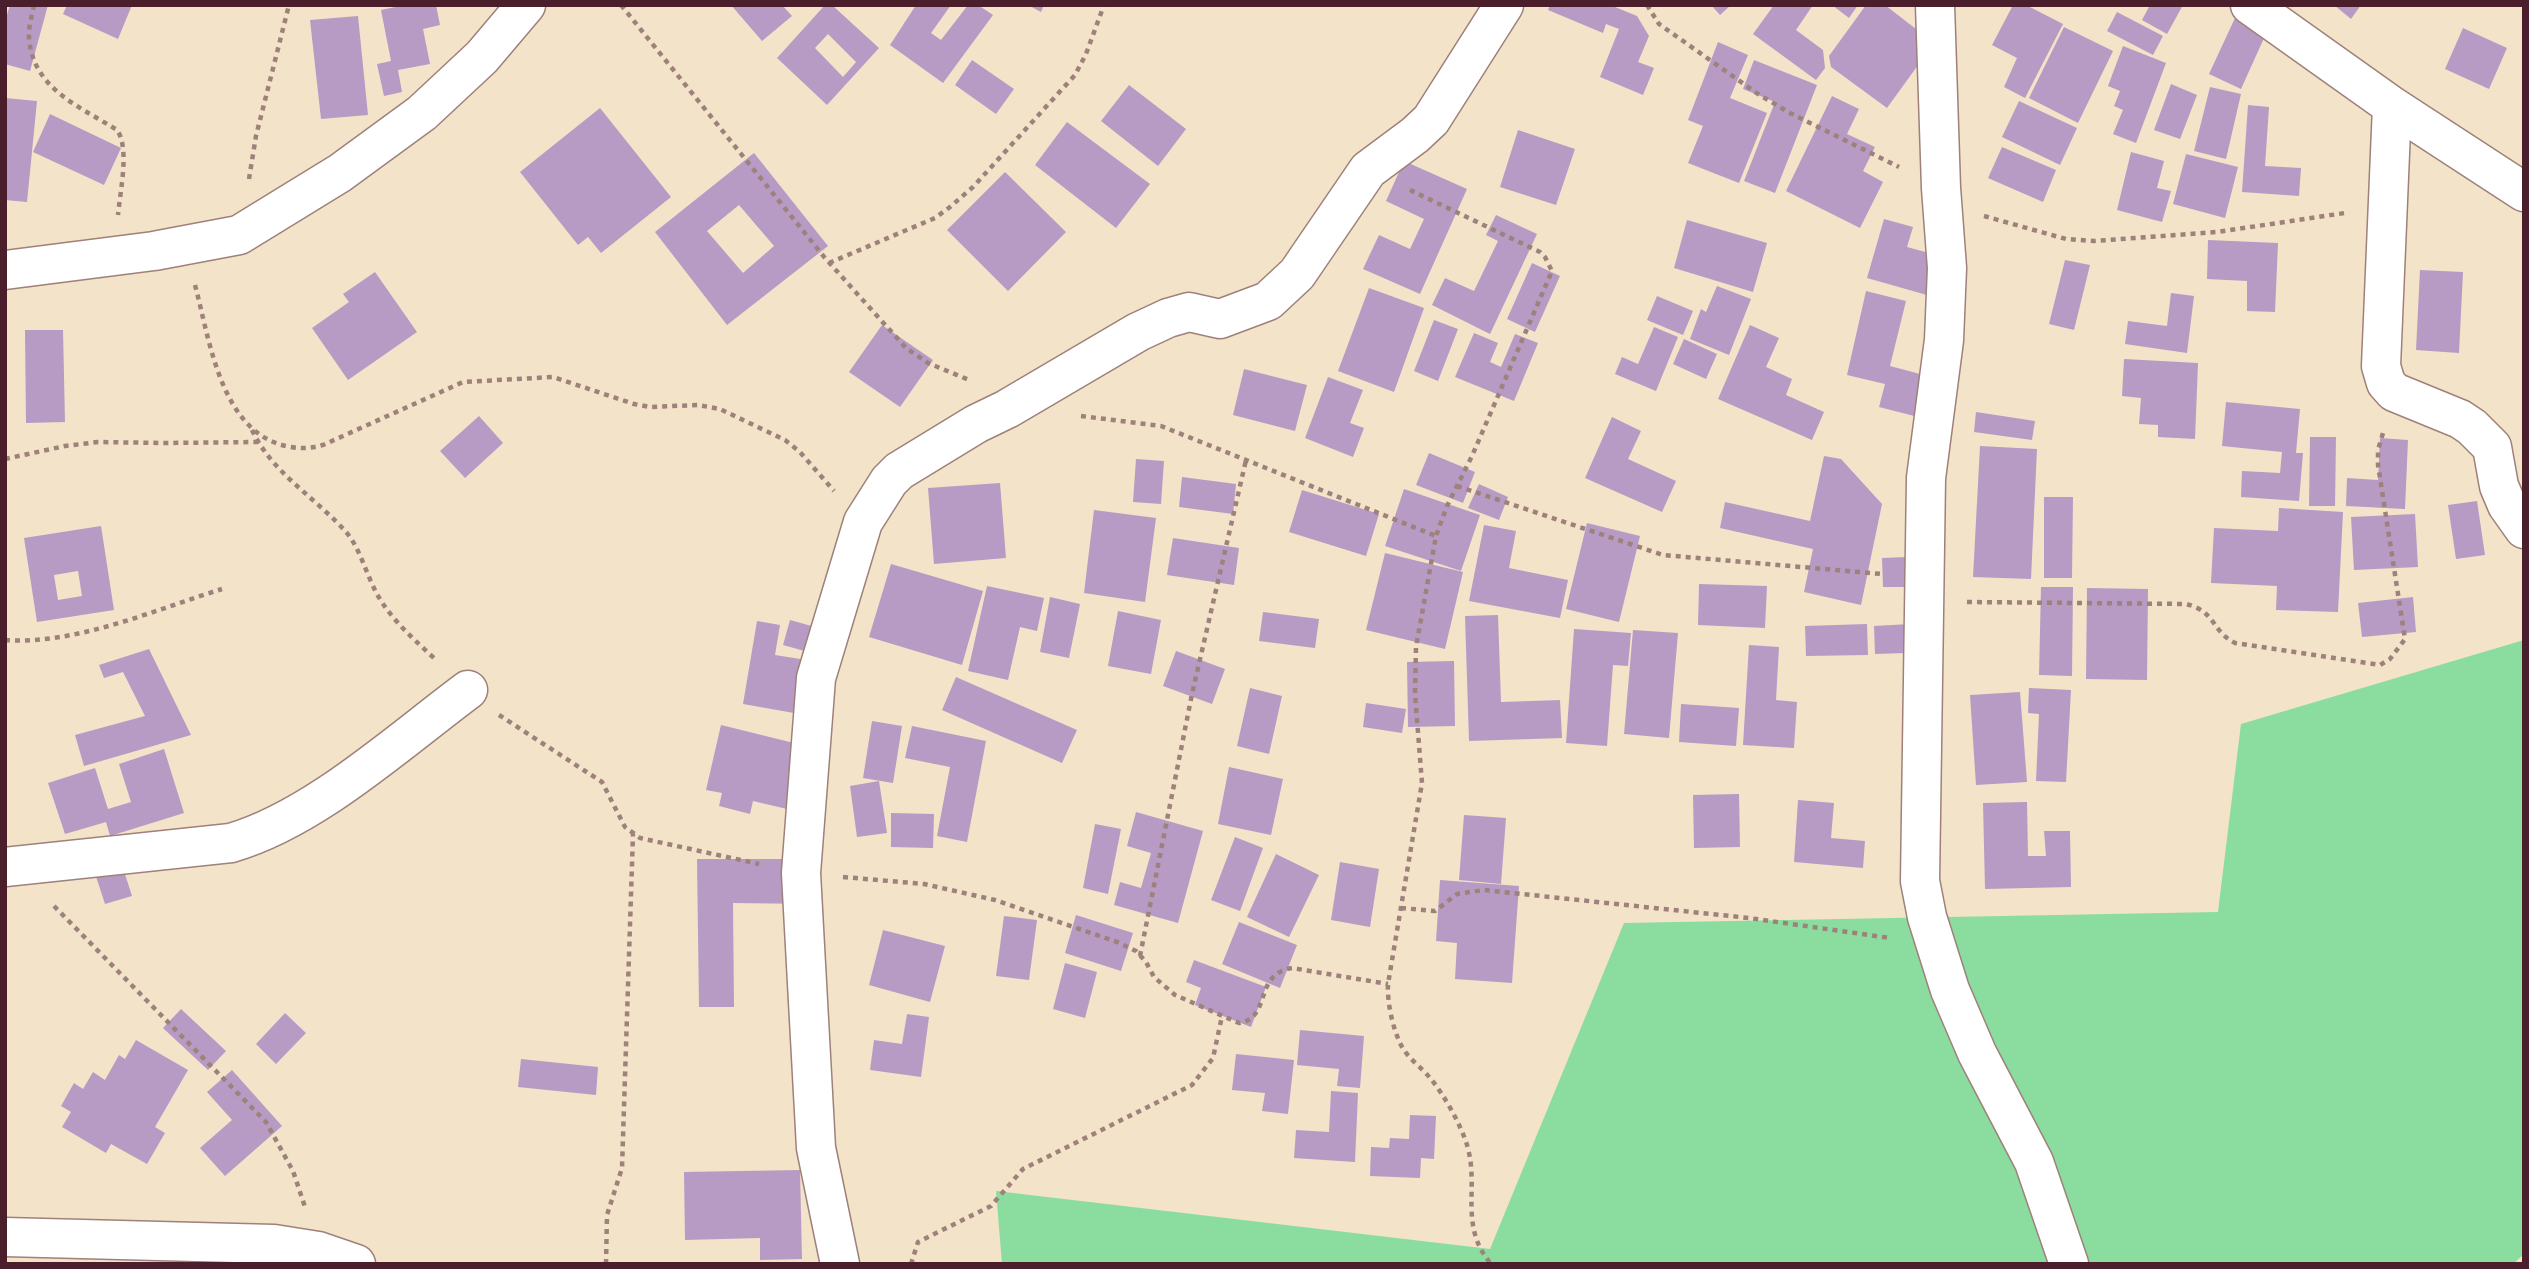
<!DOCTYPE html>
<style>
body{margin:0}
#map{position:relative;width:2529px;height:1269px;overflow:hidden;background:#f3e3c9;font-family:"Balsamiq Sans",sans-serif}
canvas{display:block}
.frame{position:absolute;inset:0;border:7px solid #4a1f2b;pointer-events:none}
</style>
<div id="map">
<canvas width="2529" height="1269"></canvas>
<div class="frame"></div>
</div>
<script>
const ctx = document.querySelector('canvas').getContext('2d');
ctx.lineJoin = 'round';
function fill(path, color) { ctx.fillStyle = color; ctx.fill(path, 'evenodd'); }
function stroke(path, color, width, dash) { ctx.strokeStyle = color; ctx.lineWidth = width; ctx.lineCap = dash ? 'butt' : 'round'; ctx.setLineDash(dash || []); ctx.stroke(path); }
fill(new Path2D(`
 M2524,640V1254L2513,1264H1002L996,1191L1490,1249L1624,923L2218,912L2241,724Z`), '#8add9e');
fill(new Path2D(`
 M10,5H48L30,71L5,64V21Z
 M67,5H132L118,39L63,14Z
 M405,5H436L440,25L423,29L430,64L398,70L402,92L384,96L377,64L391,61L381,10Z
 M731,5H782L792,16L762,41Z
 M825,5H832L879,48L827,105L777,58ZM828,34L856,62L843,77L815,48Z
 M916,5H951L931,33L941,40L968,5H978L993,15L943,83L890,45Z
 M1028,5H1044L1041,12Z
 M1550,5H1616L1615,7L1637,16L1649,36L1638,62L1654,68L1643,95L1600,77L1619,29L1606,24L1603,33L1548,10Z
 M1711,5H1731L1720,15Z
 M1774,5H1813L1796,30L1823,50L1825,68L1816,80L1753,34Z
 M1832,5H1858L1849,18Z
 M1866,5H1885L1934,43L1887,108L1831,67L1829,56Z
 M2013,5H2026L2063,24L2025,98L2004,87L2017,58L1992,45Z
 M2150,5H2183L2167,34L2142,20Z
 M2241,5L2274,16L2241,89L2209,74Z
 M2334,5H2361L2351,19Z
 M2117,12L2163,36L2153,55L2107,31Z
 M358,16L368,115L321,119L310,20Z
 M2064,27L2113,51L2078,123L2029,98Z
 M2463,28L2507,48L2489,89L2445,69Z
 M1718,42L1748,55L1730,98L1767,113L1739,183L1688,163L1703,126L1688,120Z
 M2123,46L2166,63L2136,143L2113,134L2123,110L2114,106L2120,91L2108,86Z
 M972,60L1014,89L996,114L955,85Z
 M1754,60L1817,85L1775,193L1744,181L1775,102L1743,89Z
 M2171,84L2197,95L2180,139L2154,130Z
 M1129,85L1186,129L1158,166L1101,121Z
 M2210,87L2241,94L2226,159L2194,151Z
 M1832,96L1859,109L1847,134L1875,147L1863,171L1883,182L1860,228L1786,191Z
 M5,98L37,101L27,202L5,200Z
 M2019,101L2077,128L2060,165L2002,137Z
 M2248,105L2269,107L2265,166L2301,168L2299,196L2242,192Z
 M600,108L671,197L601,253L588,237L578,245L520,172Z
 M50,114L121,148L104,185L33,152Z
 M1067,122L1150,184L1116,228L1035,165Z
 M1518,130L1575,149L1556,205L1500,187Z
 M2002,147L2056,170L2043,202L1988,178Z
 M2131,152L2164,161L2157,188L2171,191L2162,222L2117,210Z
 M754,153L828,246L727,325L655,232ZM739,205L774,246L743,273L707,231Z
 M2186,154L2238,167L2225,218L2173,204Z
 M1404,161L1467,189L1420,294L1363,269L1379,235L1410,249L1424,219L1386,201Z
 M1005,172L1066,232L1008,291L947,230Z
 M1496,215L1537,234L1490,334L1432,305L1445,278L1474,291L1498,241L1486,235Z
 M1884,219L1913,227L1907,247L1951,259L1941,299L1867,278Z
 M1687,220L1767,243L1753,292L1674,268Z
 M2208,240L2278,243L2275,312L2247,311V281L2207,279Z
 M2065,260L2090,265L2074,330L2049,324Z
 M1532,263L1560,276L1535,332L1507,319Z
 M2420,270L2463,272L2459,353L2416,350Z
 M375,272L417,332L348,380L312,328L349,302L343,294Z
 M1717,286L1751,299L1729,355L1690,339L1701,309L1706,312Z
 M1369,288L1424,308L1394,392L1338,371Z
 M1866,291L1906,301L1890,366L1939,379L1930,420L1879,407L1885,384L1847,375Z
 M2171,293L2194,296L2187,353L2125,344L2128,321L2167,326Z
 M1657,296L1693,311L1683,335L1647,320Z
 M1434,320L1458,329L1438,381L1414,371Z
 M882,325L933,360L900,407L849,372Z
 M1750,325L1779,338L1766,367L1792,379L1786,395L1824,412L1812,440L1718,399Z
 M1654,327L1678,337L1656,391L1615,374L1622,357L1638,364Z
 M25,330H63L65,422L26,423Z
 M1474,333L1498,343L1490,362L1501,367L1515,334L1538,343L1514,401L1455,377Z
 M1684,339L1717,354L1706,379L1673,364Z
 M2124,359L2198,363L2195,439L2158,437V425L2139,424L2141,398L2122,396Z
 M1244,369L1307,385L1295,431L1233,415Z
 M1328,377L1363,390L1350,423L1364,428L1353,457L1305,438Z
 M2226,402L2300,409L2296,453H2303L2299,501L2241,497L2242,471L2280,473L2282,452L2222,446Z
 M1976,412L2035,421L2032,440L1974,432Z
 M479,416L503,443L465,478L440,451Z
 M1612,417L1641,431L1628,459L1676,481L1662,512L1585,478Z
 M2310,437H2336L2335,506H2309Z
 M2380,438L2408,440L2405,509L2346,506L2347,478L2378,480Z
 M1980,446L2037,449L2031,579L1973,577Z
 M1429,453L1475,472L1463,503L1416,485Z
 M1824,456L1841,459L1882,504L1861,605L1804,592L1813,549L1720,528L1725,502L1810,521Z
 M1136,459L1164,461L1161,504L1133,502Z
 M1182,477L1236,484L1233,514L1179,507Z
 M1000,483L1006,558L934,564L928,488Z
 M1479,484L1508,497L1499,520L1468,508Z
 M1404,489L1480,515L1461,571L1385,546Z
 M1302,490L1379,514L1366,556L1289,532Z
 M2044,497H2073L2072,578H2044Z
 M2477,501L2485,555L2456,559L2448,505Z
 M2279,508L2343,512L2338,612L2276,610L2277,586L2211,583L2214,528L2278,531Z
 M1094,510L1156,518L1145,602L1084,593Z
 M2415,514L2418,567L2354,570L2351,517Z
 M1587,523L1640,536L1619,622L1566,609Z
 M1484,525L1516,531L1509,568L1568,580L1560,618L1469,601Z
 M101,526L114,610L37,622L24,538ZM78,571L82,596L58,600L54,575Z
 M1173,538L1239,548L1234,585L1167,575Z
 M1385,553L1463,572L1445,649L1366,630Z
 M1934,556L1938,652L1875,654L1874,626L1910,624L1909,587H1883L1882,558Z
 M891,564L983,591L962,665L869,637Z
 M1699,584L1767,586L1765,628L1698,625Z
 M987,586L1044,598L1037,631L1020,627L1008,680L968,671Z
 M2041,587H2073L2072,676L2039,675Z
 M2087,588L2148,589L2147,680L2086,679Z
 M1050,597L1080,604L1069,658L1040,652Z
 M2413,597L2416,632L2362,637L2358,603Z
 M1118,611L1161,620L1151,674L1108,666Z
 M1263,612L1319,619L1315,648L1259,641Z
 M1498,615L1501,702L1560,700L1562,738L1469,741L1465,616Z
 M790,620L826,630L819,655L783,645Z
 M757,621L780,625L775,655L819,662L811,716L743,704Z
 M1867,624L1868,655L1806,656L1805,626Z
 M1574,629L1631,633L1628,666L1613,665L1607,746L1566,743Z
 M1633,630L1678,633L1669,738L1624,734Z
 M1749,645L1779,647L1776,700L1797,702L1794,748L1743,745Z
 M149,649L191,735L84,766L75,735L145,716L123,672L104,678L99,665Z
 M1176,651L1225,669L1212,704L1163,686Z
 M1454,661L1455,726L1408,727L1407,662Z
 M956,677L1077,730L1062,763L942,710Z
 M1250,688L1282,696L1269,754L1237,746Z
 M2029,688L2071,690L2066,782L2036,781L2039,714L2028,713Z
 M2020,692L2027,782L1976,785L1970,695Z
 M1366,703L1406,709L1402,733L1363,727Z
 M1681,704L1739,708L1736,746L1679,742Z
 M872,721L902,726L893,783L863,778Z
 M721,725L802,745L787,809L753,801L750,814L719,806L722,793L706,790Z
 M912,726L986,741L967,842L937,836L950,767L905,758Z
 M164,749L184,813L110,836L106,822L65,834L48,783L95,768L108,809L131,802L119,764Z
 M1229,767L1283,779L1271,835L1218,824Z
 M879,781L887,833L857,837L850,786Z
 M1739,794L1740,847L1694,848L1693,795Z
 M1798,800L1834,803L1831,838L1865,841L1863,868L1794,862Z
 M2027,802L2028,856H2046L2044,831H2070L2071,887L1985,889L1983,803Z
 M1136,812L1203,831L1178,923L1114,905L1120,882L1141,888L1151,853L1127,846Z
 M891,813L934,814L933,848L891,847Z
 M1464,815L1506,818L1501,884L1459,880Z
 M1095,824L1121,829L1108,894L1083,888Z
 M1235,837L1263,848L1240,911L1211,900Z
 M115,843L132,896L105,904L88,852Z
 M1276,854L1319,875L1289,937L1247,917Z
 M697,859H812V904L733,903L734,1007H699Z
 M1340,862L1379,869L1370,927L1331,920Z
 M1440,880L1519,886L1512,983L1455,979L1457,943L1436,941Z
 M1076,915L1133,933L1121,971L1065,953Z
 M1004,916L1037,920L1029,980L996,976Z
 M1239,922L1297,945L1280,988L1222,964Z
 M883,930L945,946L930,1002L869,985Z
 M1194,960L1266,987L1251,1027L1195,1005L1201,988L1186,982Z
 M1065,963L1097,972L1085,1018L1053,1009Z
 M181,1009L226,1051L208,1070L163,1028Z
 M285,1013L306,1033L276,1064L256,1044Z
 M907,1014L929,1017L921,1077L870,1070L874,1040L902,1044Z
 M1300,1030L1364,1036L1360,1088L1337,1086L1339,1069L1297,1065Z
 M136,1040L188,1070L155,1127L165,1133L147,1164L111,1144L106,1153L62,1127L71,1112L61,1106L74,1083L83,1089L93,1072L105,1080L119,1055L125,1059Z
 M1236,1054L1294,1060L1288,1114L1262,1111L1265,1093L1232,1090Z
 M521,1059L598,1067L596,1095L518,1087Z
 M232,1070L282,1126L225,1176L200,1148L232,1120L207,1092Z
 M1331,1091L1358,1093L1355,1162L1294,1158L1296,1130L1329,1132Z
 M1410,1115L1436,1116L1434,1159L1421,1158L1420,1178L1370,1176L1371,1147L1389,1148L1390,1138L1409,1139Z
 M800,1170L802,1259L760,1260V1238L685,1240L684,1172Z
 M195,1248L260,1263V1264H193Z`), '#b79bc5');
const minor = new Path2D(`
 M1935,5L1941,188L1947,268L1944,340L1926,478L1920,881L1927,917L1950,990L1977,1053L2034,1162L2069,1264
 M2250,5L2392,106L2524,192
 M2392,106L2381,366L2386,383L2394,392L2460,419L2472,427L2492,447L2499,486L2507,505L2524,529
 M5,270L154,251L239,235L340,173L422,113L482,57L526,5
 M5,867L231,843C314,819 398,742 468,690
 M5,1237L274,1244L318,1251L356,1264
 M840,1264L816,1148L801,873L816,678L863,522L889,481L899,471L976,424L1007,409L1138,332L1168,318L1189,312L1220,319L1268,301L1297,274L1368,170L1415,135L1431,120L1504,5`);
stroke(minor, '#9e817a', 41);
stroke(new Path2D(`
 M34,5C32,16 28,28 29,38C33,89 79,106 117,130C130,148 120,192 118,215
 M621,5L825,258L906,348L928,363L969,380
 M1647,5L1659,24L1758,94L1790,113L1899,167
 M249,179L256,136L289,5
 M1410,190L1540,252L1545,257L1552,271L1472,456L1447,506L1436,536L1416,647L1415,694L1422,783L1388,984C1387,1003 1393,1030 1402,1047C1409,1059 1422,1068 1431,1079C1444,1095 1461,1125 1467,1145C1480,1188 1458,1225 1491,1264
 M1984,216L2066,239L2094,241L2217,232L2345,213
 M829,263L935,218L950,207L973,187L1075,75L1086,54L1104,5
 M195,285C210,341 221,436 291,447C303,449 312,448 323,445L463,382L553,377L634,404L650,407L698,405L720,409L785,440L800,452L834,491
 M1081,416L1161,426L1436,536
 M252,430C272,473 315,497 346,532C360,548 366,574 377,594C392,621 415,640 437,661
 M5,459L65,446L98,442L164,443L258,442
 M1457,486L1663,555L1882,574
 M1967,602L2186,604C2217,612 2210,630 2235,643L2380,665L2390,659L2405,639L2378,465V450L2383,433
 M5,640C76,645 154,610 222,589
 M499,715L602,782L625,827L640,838L759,864
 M843,877L924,884L995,900L1117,942L1136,951L1146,962L1154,977L1175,995L1239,1023C1272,1018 1253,974 1292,968L1388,984
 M54,906L266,1122L293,1171L305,1207
 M1401,908L1435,911L1457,894L1484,890L1749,918L1890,938
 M1140,956L1192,694L1246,460
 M606,1264L607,1215L622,1168L633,834
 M911,1264L918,1242L991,1206L1023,1169L1192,1085L1213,1058L1222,1016`), '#9e817a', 4.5, [5, 5]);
stroke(minor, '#fff', 38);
</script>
